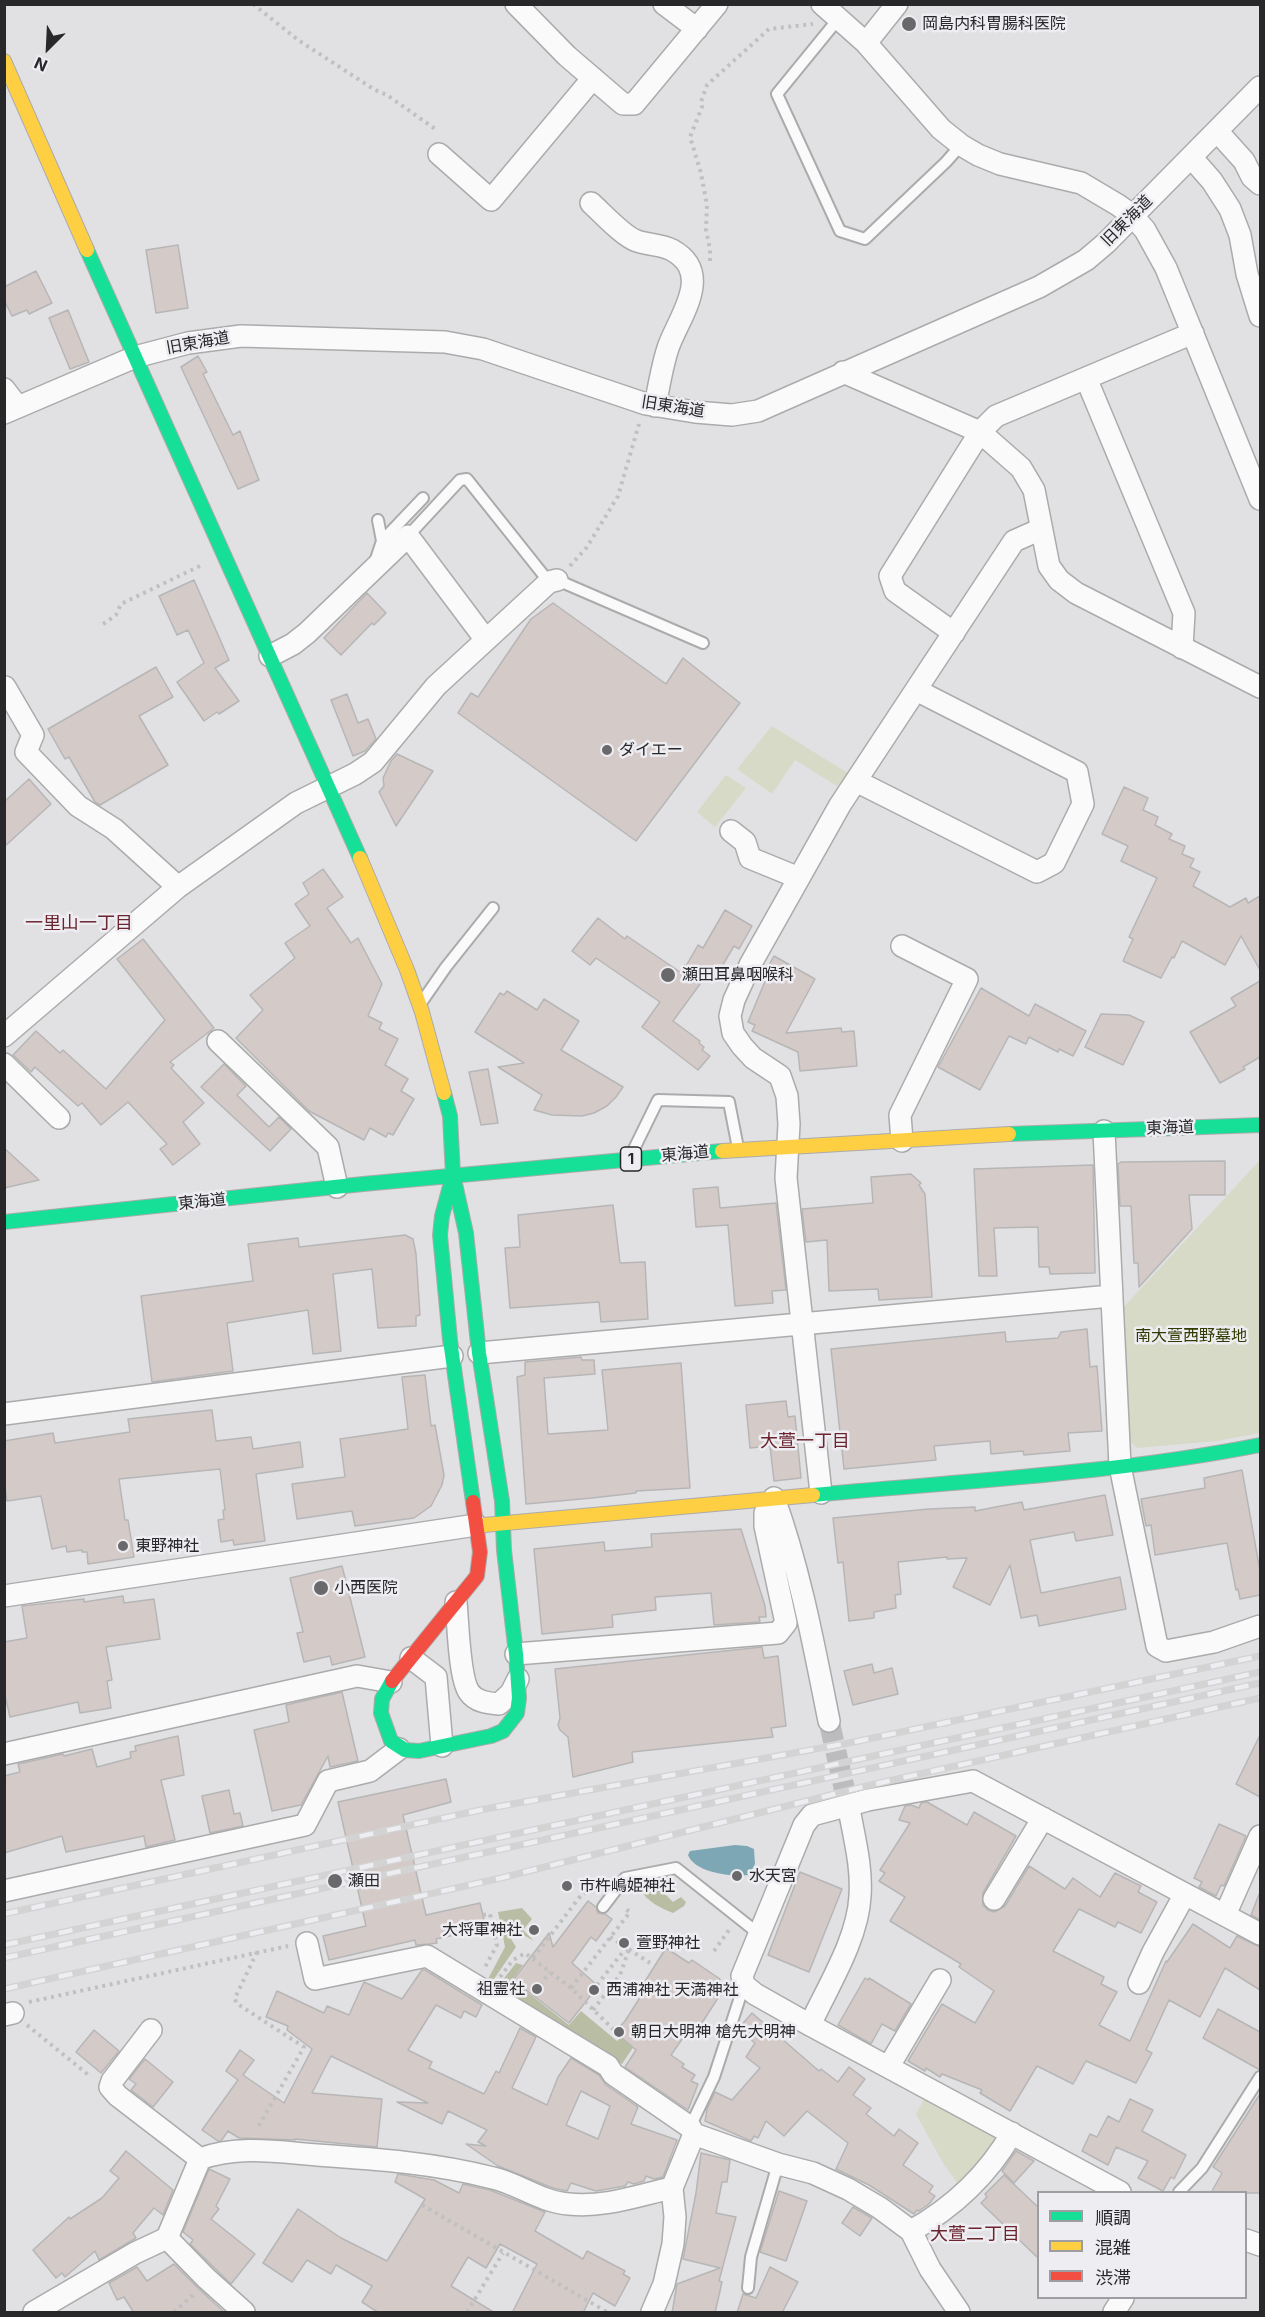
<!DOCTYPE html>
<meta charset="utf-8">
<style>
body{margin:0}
#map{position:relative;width:1265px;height:2317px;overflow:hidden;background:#e1e1e4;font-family:Inter,"Noto Sans JP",sans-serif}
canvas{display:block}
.frame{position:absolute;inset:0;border:6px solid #28282a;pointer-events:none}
.legend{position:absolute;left:1037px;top:2191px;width:210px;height:108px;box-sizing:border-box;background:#ededf2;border:2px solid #9e9ea2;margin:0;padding:8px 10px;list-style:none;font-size:18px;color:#28282a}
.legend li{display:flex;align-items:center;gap:12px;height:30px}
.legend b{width:30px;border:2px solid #9e9ea2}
.north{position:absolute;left:18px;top:18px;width:60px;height:60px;-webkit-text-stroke:4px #ededf2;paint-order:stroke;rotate:204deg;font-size:16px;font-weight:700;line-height:24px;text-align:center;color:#28282a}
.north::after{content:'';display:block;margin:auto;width:21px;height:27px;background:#28282a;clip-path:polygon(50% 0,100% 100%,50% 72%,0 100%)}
</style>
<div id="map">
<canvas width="1265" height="2317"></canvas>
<div class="frame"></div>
<ul class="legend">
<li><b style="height:8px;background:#16e098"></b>順調</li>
<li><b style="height:8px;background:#ffcf43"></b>混雑</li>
<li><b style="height:8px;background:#f24e42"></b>渋滞</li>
</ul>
<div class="north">N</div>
</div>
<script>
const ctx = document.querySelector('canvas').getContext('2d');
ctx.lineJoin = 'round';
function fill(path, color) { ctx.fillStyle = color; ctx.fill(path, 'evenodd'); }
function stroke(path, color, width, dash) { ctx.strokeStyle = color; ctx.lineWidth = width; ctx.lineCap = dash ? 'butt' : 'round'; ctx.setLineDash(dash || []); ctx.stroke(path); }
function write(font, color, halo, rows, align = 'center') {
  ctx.font = font + ' Inter,"Noto Sans JP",sans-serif'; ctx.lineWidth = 5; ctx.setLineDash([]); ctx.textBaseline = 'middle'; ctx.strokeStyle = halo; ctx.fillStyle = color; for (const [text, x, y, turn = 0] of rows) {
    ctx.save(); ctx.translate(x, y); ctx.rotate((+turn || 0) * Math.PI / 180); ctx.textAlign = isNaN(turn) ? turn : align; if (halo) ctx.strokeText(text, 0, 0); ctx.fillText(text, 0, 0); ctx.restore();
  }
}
fill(new Path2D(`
 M772,726L849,774L837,786L795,760L772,794L737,769Z
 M726,775L746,788L715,827L697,812Z
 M1260,1160V1433L1217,1441L1137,1448L1129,1440L1121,1310Z
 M927,2094L996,2134L994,2149L963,2185L958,2184L943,2163L916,2114Z`), '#d6dac6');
fill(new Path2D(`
 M660,1886L665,1888L664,1893L673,1902L681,1897L686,1902L684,1906L673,1913C662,1909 646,1901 641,1890Z
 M522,1908L532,1919L523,1930L534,1941L520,1933H513L510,1937L516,1947L492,1982L488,1979L505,1947L498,1912Z
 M516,1963L523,1965L512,1980L569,2025L581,2011L617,2041L622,2037L636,2043L622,2064L498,1986Z`), '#b9bda4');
fill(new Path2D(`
 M735,1845L747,1846L754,1849L755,1864L749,1875C732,1877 695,1873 688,1855L690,1851Z`), '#7ea7b5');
const building = new Path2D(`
 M178,245L188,308L156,313L146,250Z
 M36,271L52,303L29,314L27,310L12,316L4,300V287Z
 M68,310L89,362L70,369L49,318Z
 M198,356L207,372L203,374L233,435L240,431L259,480L238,489L181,367Z
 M194,580L229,660L215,668L239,701L219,714L217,712L204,721L177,682L204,663L188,630L177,635L159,596Z
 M367,593L386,613L374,625L372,623L341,655L324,638Z
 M553,603L666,684L683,658L740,703L636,841L458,713L471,693L478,697L531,619Z
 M156,667L173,697L139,716L168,765L100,805L95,802L69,757L65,759L48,729Z
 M347,694L358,723L368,719L376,739L365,751L353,756L331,700Z
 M397,754L433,771L396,826L379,792L384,786L383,778L391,761Z
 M29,779L51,804L4,847V802Z
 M1124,787L1148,798L1143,810L1158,817L1155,825L1172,834L1169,839L1185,846L1182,854L1194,859L1190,867L1200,872L1193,886L1230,907L1246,898L1248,903L1260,896V970L1241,936L1225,965L1182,941L1174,958L1172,957L1161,978L1123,961L1133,939L1129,937L1157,878L1121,861L1128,846L1102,834Z
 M323,869L343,897L327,908L351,943L358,938L382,984L368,1016L382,1023L379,1029L398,1039L385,1065L408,1079L401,1091L414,1099L393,1135L388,1133L386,1137L370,1128L364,1140L309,1111L236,1038L263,1010L250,995L295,958L285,943L310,926L295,904L309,894L303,883Z
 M725,910L752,926L739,949L734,946L718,973L711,969L673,1021L700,1041L699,1043L704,1047L702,1050L710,1056L698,1070L642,1027L660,1002L596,958L590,965L572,951L598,918L625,939L627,936L680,972L684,965L686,966L698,945L703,948Z
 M143,939L214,1028L170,1062L174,1065L171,1068L204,1103L183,1122L200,1144L173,1165L160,1149L167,1144L128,1102L101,1125L82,1103L78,1106L35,1067L31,1072L13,1055L36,1031L60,1053L63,1050L106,1089L165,1020L117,959Z
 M774,956L815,979L786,1033L841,1028L842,1032L854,1031L857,1066L800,1071L798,1052L752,1031L755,1025L748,1022L766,979L762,977Z
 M1260,981V1057L1243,1067L1245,1069L1220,1083L1190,1032L1236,1006L1231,998Z
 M981,988L1029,1016L1035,1004L1086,1031L1073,1056L1059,1049L1058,1052L1029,1037L1026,1044L1009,1036L980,1090L938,1067Z
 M507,991L537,1010L544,999L579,1021L561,1050L623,1087L616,1097L607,1106L594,1113L582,1116L552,1115L534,1110L542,1095L498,1067L524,1063L475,1032L500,993L504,995Z
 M1101,1014L1129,1015L1144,1022L1123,1065L1085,1047Z
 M224,1064L246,1086L237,1095L269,1127L279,1117L291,1129L270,1151L201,1087Z
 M488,1069L498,1123L481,1125L469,1072Z
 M4,1148L39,1180L4,1188Z
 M1225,1161V1195H1189L1192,1229L1139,1287L1138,1263H1134L1131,1206H1120L1118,1164L1121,1162Z
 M1093,1165L1095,1273L1050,1274L1049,1267H1039L1038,1227L994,1228L997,1276H979L974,1169Z
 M911,1174L921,1183L919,1185L925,1194L932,1297L879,1300L878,1289L829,1291L827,1240L806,1242L802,1209L873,1203L871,1177Z
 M718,1187L720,1208L776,1203L786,1290L772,1291L773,1303L735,1306L728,1225L696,1227L693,1189Z
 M613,1205L620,1263L645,1262L648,1319L601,1322L599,1302L510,1308L505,1248L520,1247L518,1215Z
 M405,1235L413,1239L416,1254L420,1315L416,1316V1326L378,1328L372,1269L333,1274L341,1351L313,1354L308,1310L227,1323L233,1371L152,1382L141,1296L253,1281L248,1244L298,1238L299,1247Z
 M1087,1329L1090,1367L1097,1366L1102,1431L1068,1433L1070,1451L1024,1455L1023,1451L991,1454L990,1441L934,1446L936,1460L844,1469L831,1349L1005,1332L1006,1342L1058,1338L1061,1332Z
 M581,1357L582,1360H594L595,1374L544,1378L548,1434L608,1430L602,1370L681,1363L690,1488L636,1491V1493L592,1498L526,1504L517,1377L525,1375V1362Z
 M425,1375L431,1426L435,1425L444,1475L442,1485L431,1506L414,1518L355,1526L352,1511L297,1519L292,1484L345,1477L340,1439L408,1429L402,1377Z
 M786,1401L788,1417L795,1416L801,1478L774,1481L770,1446L750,1448L746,1405Z
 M212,1410L216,1441L251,1437L253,1449L300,1442L303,1467L256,1474L265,1541L234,1545L233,1540L221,1542L218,1520L224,1519L223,1510H225L220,1469L119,1479L125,1520H128L134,1557L88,1564L87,1552H82V1550L67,1552L66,1546L52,1549L41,1496L7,1501L4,1481V1441L53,1433L55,1443L130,1432L128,1419Z
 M1242,1470L1260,1571V1595L1240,1599L1238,1589L1236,1590L1227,1543L1155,1555L1151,1525L1146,1526L1141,1499L1205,1488L1204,1478Z
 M1105,1495L1113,1535L1076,1541L1074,1532L1030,1540L1041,1593L1120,1577L1126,1609L1039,1626L1037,1615L1021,1618L1010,1565L990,1605L953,1587L967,1558L947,1559V1557L898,1562L901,1594L895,1595L896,1608L874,1612V1618L849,1621L843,1562L838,1563L833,1518L929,1509L975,1507V1511L1022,1502L1024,1510Z
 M741,1529L765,1606L766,1617H759L760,1622L714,1625L711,1593L655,1597L656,1610L612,1615L613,1627L542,1634L534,1549L604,1542L605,1551L652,1547L651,1534Z
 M342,1566L365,1657L332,1665L330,1656L304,1662L297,1633L303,1632L290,1578Z
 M123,1596L124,1603L154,1599L160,1639L106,1647L112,1680L107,1681L111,1708L80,1713L78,1702L10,1717L4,1691V1642L27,1638L22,1606L84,1599V1602Z
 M762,1647L764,1658L778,1656L786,1726L771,1728L773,1737L632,1752L633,1762L573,1777L568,1737L560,1730L558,1725L560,1718L555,1669Z
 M872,1664L874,1673L892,1668L898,1694L853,1705L844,1671Z
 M342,1692L358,1761L330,1767L328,1756L301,1805L272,1811L254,1730L289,1722L286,1705Z
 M1260,1735V1797L1236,1784Z
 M178,1736L184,1775L161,1780L175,1840L146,1847L144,1836L66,1852L62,1836L4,1853V1776L20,1772L18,1764L63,1754L64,1756L92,1749L97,1767L131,1758L130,1752L136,1751L135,1746Z
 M446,1779L451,1802L403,1815L426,1915L480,1903L486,1928L436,1939L437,1943L430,1944L416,1945L415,1940L329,1960L323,1936L366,1926L338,1802Z
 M229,1790L234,1814L240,1813L243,1826L210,1833L202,1796Z
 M927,1802L967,1825L974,1812L1016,1836L983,1893V1905L988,1910L994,1912L1005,1906L1029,1866L1065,1889L1073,1878L1100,1897L1115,1873L1141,1886L1138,1892L1157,1902L1141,1933L1118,1922L1115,1927L1079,1909L1053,1951L1104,1977L1101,1984L1117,1992L1099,2025L1130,2041L1166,1961L1167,1962L1193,1924L1230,1948L1237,1936L1260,1947V1990L1225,1968L1200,2017L1169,2000L1146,2050L1152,2053L1136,2083L1086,2061L1073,2084L1037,2066L1010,2111L980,2093L982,2090L942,2074L940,2077L926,2068L925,2071L908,2061L942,2004L975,2023L994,1991L959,1967L961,1964L890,1921L905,1897L879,1881L885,1873L880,1870L910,1823L899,1820L905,1806L911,1805L919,1808L921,1803Z
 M1219,1824L1246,1836L1224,1886L1221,1885L1216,1896L1199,1887L1202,1882L1194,1878Z
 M800,1872L842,1889L809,1972L768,1955Z
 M1260,1892V1920L1251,1915Z
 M588,1901L596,1907L598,1913L605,1914L612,1919L596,1941L591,1937L572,1963L598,1986L569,2023L513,1980L549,1933L553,1947Z
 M666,1948L689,1963L692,1960L720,1979L718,1982L725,1987L700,2026L694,2022L671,2055L684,2064L682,2067L695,2075L691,2081L698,2084L688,2110L625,2067L636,2050L615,2032L625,2021L646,1988L642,1986Z
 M422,1970H425L482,2005L476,2017L464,2011L461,2018L436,2005L408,2050L432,2062L429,2068L484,2094L496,2071L499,2073L520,2028L536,2037L512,2088L547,2105L558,2077L571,2058L599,2075L606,2085L638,2107L631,2124L677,2140L663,2177L654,2179L646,2176L644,2181L634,2184L628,2182L625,2186L596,2191L571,2183L567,2191L553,2188L498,2166L466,2144L486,2146L478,2142L487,2130L448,2111L442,2124L397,2102L428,2103L331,2056L312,2093L382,2099L377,2147L295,2139V2140L239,2138L228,2131L221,2141H218L202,2130L238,2080L226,2071L240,2050L254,2060L243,2075L284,2103L312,2049L287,2030L288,2026L266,2017L277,1991L324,2013L327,2006L349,2015L364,1982L402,1999ZM581,2091L610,2106L598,2139L566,2125Z
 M865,1978L868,1980L869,1978L911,2004L895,2031L882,2024L871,2044L838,2025Z
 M1218,2009L1260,2032V2070L1203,2038Z
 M752,2013L819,2071L821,2069L838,2082L849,2067L865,2079L853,2095L871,2108L866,2114L894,2136L899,2129L918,2143L903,2165L933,2186L929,2192L935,2196L929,2204L919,2211L917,2210L914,2214L869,2185L836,2169L848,2143L807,2111L784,2136L766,2121L758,2138L754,2136L751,2141L705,2121L707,2109L715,2092L732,2100L760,2068L746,2057L755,2043L738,2029Z
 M94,2030L119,2051L101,2073L76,2052Z
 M145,2059L173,2082L153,2107L131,2090L136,2084L129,2079Z
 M1260,2094V2193H1211L1222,2173L1213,2167Z
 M1130,2099L1153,2110L1142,2131L1186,2155L1174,2179L1171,2177L1163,2191L1138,2178L1148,2161L1116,2147L1108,2165L1082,2151L1090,2134L1097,2137L1108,2116L1119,2122Z
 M126,2151L173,2190L163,2215L154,2208L133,2233L136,2238L99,2260L95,2251L65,2277L62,2273L56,2278L33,2250L69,2217L70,2219L102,2198L119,2178L110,2171Z
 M1016,2151L1034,2161L1014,2183L1002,2171Z
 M701,2153L730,2160L727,2182H722L716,2213L736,2217L719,2281L722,2282L715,2313H672L677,2284L720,2268L683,2259L696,2193Z
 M209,2169L230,2179L216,2206L219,2209L211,2219L255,2254L231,2284L190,2244L193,2240L183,2232Z
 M398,2174L434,2180L459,2193L463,2184L490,2190L545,2212L535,2231L583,2259L587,2251L625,2271L623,2274L630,2278L615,2306L593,2293L583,2313H512L537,2264L500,2244L486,2268L468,2257L451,2286L495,2313H379L362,2302L372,2286L336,2265L331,2274L307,2260L292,2282L263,2263L298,2209L341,2238L387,2261L425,2199L395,2182Z
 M1004,2175L1038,2207V2258L981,2203L987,2197L985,2194Z
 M779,2191L807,2201L786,2261L760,2252Z
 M853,2207L872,2218L860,2236L842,2223Z
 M174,2264L197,2287L225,2313H134L124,2297L117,2300L109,2283L137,2267L147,2281Z
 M770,2267L798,2282L783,2311L786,2313H737L743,2294L756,2298Z`);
fill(building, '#d4cac8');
stroke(building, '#b7b6b7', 1.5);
stroke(new Path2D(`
 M829,1721L850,1814`), '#bcbcbf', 21, [21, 10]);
const lane = new Path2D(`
 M839,18L777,94L840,231L865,239L946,162L961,145
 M378,520L382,541
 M408,536L460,480L467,479L549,582
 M375,562L382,541L423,498
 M557,580L703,643
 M421,1003L446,967L493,908
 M632,1153L658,1100L729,1102L738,1148
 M603,1907L625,1878L676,1868L759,1934
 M690,2127L714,2077L744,1985
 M1179,2192L1202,2168L1260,2077
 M748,2288L751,2257L778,2164`);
const street = new Path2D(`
 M516,4L567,56L623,104H634L717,4
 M664,4L697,29
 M822,4L866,43L941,129L961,145L978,155L1000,164L1081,183L1118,205L1132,215L1145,230L1166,268L1260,499
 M866,43L897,4
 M1217,131L1244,161L1252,177L1260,184
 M439,154L491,200L593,78
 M1191,157L1212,181L1230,209L1240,235L1247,274L1260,316
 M591,203C602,213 624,237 637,241C648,245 661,244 672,250C715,274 678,318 668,348C662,366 659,386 655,406
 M843,372L980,432L1021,468L1034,490L1049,566L1059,580L1076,593L1260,687
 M1086,378L1184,613L1182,648
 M4,389L18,407
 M4,413L135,357L188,343L241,336L445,342L483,349L646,404L695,412L732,415L758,411L1039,287L1086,260L1106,243L1260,87
 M954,633L895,591L890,576L980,432L996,416L1193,333
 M270,656L293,644L307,633L408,536L486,640
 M5,687L33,735L26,752L78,806L114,829L178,887
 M856,781L1037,872L1054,863L1083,804L1077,772L916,690
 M731,831L745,842L750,858L799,878
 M4,1036L178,887L296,803L355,774L373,762L436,686L549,582L557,580
 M218,1041L328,1147L337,1187
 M4,1064L59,1118
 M1104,1131L1120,1466L1157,1646L1166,1651L1214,1642L1260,1626
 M902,1141L900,1115L967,979L902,946
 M479,1353L1111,1296
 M4,1414L452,1356
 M821,1493L786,1178L789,1124L787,1096L780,1076L753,1058L742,1046L733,1033L730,1016L734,1000L750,965L840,805L1014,541L1041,529
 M774,1498C800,1570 814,1646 829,1721
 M4,1596L476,1525
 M456,1602C458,1622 459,1677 469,1692C476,1702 488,1703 499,1704L511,1693L518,1679
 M516,1654L778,1633L786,1623L765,1526V1513L774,1498
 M411,1658L436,1677L442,1746
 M4,1754L357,1676L391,1682
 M4,1891L305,1825L328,1781L370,1771L399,1749
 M994,1899L1043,1818
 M1225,1915L1260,1836
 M307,1943L315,1979L427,1956L608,2066L613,2074L690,2127L694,2134L778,2164L813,2173L848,2189L880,2208L911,2231L930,2269L959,2312
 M1139,1983L1153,1952L1185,1894
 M4,2015L13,2013
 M810,2025C828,1986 858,1939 860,1896C862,1868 855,1841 850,1814
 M151,2030L112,2081L110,2087L118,2096L200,2159
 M889,2066L940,1980
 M1120,2192L810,2025L755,1994L744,1985L742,1976L804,1825L812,1815L868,1800L973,1781L1260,1934
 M911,2231C954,2207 987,2176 1012,2133
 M1246,2240L1260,2245
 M34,2312L135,2253L167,2238
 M244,2312L206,2278L167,2238L200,2159C238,2145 278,2152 317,2155C376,2159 435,2163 493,2178C519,2184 541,2202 569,2204C604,2208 639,2195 672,2188
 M652,2312L664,2284L673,2244L675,2217L672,2188L694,2134
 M1114,2312L1123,2298`);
const fast = new Path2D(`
 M87,250L360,858
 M1009,1134L1260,1125
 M453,1175L442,1216L440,1235L450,1340L473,1502
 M4,1222L363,1184L722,1151
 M813,1495C962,1481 1113,1474 1260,1445
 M392,1681L382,1699L381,1713L391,1741L405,1750L419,1751L491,1736L503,1731L517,1713L519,1698L516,1654L504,1550L502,1501L479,1353L466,1233L453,1175L450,1116L444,1093`);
const slow = new Path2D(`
 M4,61L87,250
 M360,858L407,970L422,1012L444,1093
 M722,1151L1009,1134
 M484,1525L813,1495`);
const jam = new Path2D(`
 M392,1681L477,1576L480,1552L473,1502`);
stroke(lane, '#ababac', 14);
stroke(street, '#ababac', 24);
stroke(fast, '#ababac', 16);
stroke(slow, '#ababac', 16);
stroke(jam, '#ababac', 16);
stroke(new Path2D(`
 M253,4L298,40L375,90L387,95L438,131
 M710,261V249L706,230L707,205L701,173L690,137L702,107L701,102L707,85L769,29L813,24
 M570,566L587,547L618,496L639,424
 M103,624L116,615L121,604L202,565
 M571,1885L587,1880L598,1888
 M483,1915L490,1914L497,1945L484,1969
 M610,1937L650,1963
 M714,1951L729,1930
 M257,1952L235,1998L236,2003L304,2047L257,2129
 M533,1958L582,1894L597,1888
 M500,1977L513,1960L525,1953L571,1988L613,2029
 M540,1985L550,1972
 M597,1985L626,1948
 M571,1988L630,1912L623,1907
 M29,2002L288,1946
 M593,2010L620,1975L629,1949
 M27,2025L91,2077
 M422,2205L607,2312
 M174,2312L193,2295
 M467,2312L503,2253`), '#c0c0c1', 4, [3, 4.5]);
stroke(lane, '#fafafb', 10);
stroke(street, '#fafafb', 21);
stroke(fast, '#16e098', 14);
stroke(slow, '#ffcf43', 14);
stroke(jam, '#f24e42', 14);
const rail = new Path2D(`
 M4,1914L485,1809L854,1742L1260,1656
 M4,1945L1260,1672
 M4,1958L1260,1683
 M4,1989L501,1878L866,1786L1260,1698`);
stroke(rail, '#d3d3d4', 7);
stroke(rail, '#ededf2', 4.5, [14]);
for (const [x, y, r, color] of [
 [909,24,8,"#69696b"],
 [607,750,6,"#69696b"],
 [668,975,8,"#69696b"],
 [123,1546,6,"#69696b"],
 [321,1588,8,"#69696b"],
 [737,1876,6,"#69696b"],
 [335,1881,8,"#69696b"],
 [567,1886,6,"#69696b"],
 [534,1930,6,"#69696b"],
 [624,1943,6,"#69696b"],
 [537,1989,6,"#69696b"],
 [594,1990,6,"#69696b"],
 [619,2032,6,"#69696b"]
]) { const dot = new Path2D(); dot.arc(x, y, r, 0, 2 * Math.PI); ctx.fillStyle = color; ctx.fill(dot); stroke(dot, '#ededf2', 2); }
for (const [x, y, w] of [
 [631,1159,21]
]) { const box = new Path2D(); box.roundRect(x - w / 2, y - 12, w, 24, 4.5); ctx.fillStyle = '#ededf2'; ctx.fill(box); stroke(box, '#28282a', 1.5); }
write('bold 15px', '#28282a', null, [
 ["1",631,1159]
]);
write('16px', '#28282a', '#ededf2', [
 ["岡島内科胃腸科医院",922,24],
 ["ダイエー",619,750],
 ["瀬田耳鼻咽喉科",682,975],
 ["東野神社",135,1546],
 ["小西医院",334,1588],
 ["水天宮",749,1876],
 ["瀬田",348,1881],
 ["市杵嶋姫神社",579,1886],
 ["大将軍神社",522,1930,"right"],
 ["萱野神社",636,1943],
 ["祖霊社",525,1989,"right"],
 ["西浦神社 天満神社",606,1990],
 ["朝日大明神 槍先大明神",631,2032]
], 'left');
write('16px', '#28282a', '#ededf2', [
 ["旧東海道",1127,221,-45],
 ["旧東海道",198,343,-10],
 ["旧東海道",673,407,9],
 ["東海道",1170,1128,-2],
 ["東海道",685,1154,-5],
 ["東海道",202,1202,-6]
]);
write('16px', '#333a00', '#ededf2', [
 ["南大萱西野墓地",1191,1336]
]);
write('18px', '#6b252e', '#ededf2', [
 ["一里山一丁目",79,924],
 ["大萱一丁目",805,1442],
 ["大萱二丁目",975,2235]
]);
</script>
